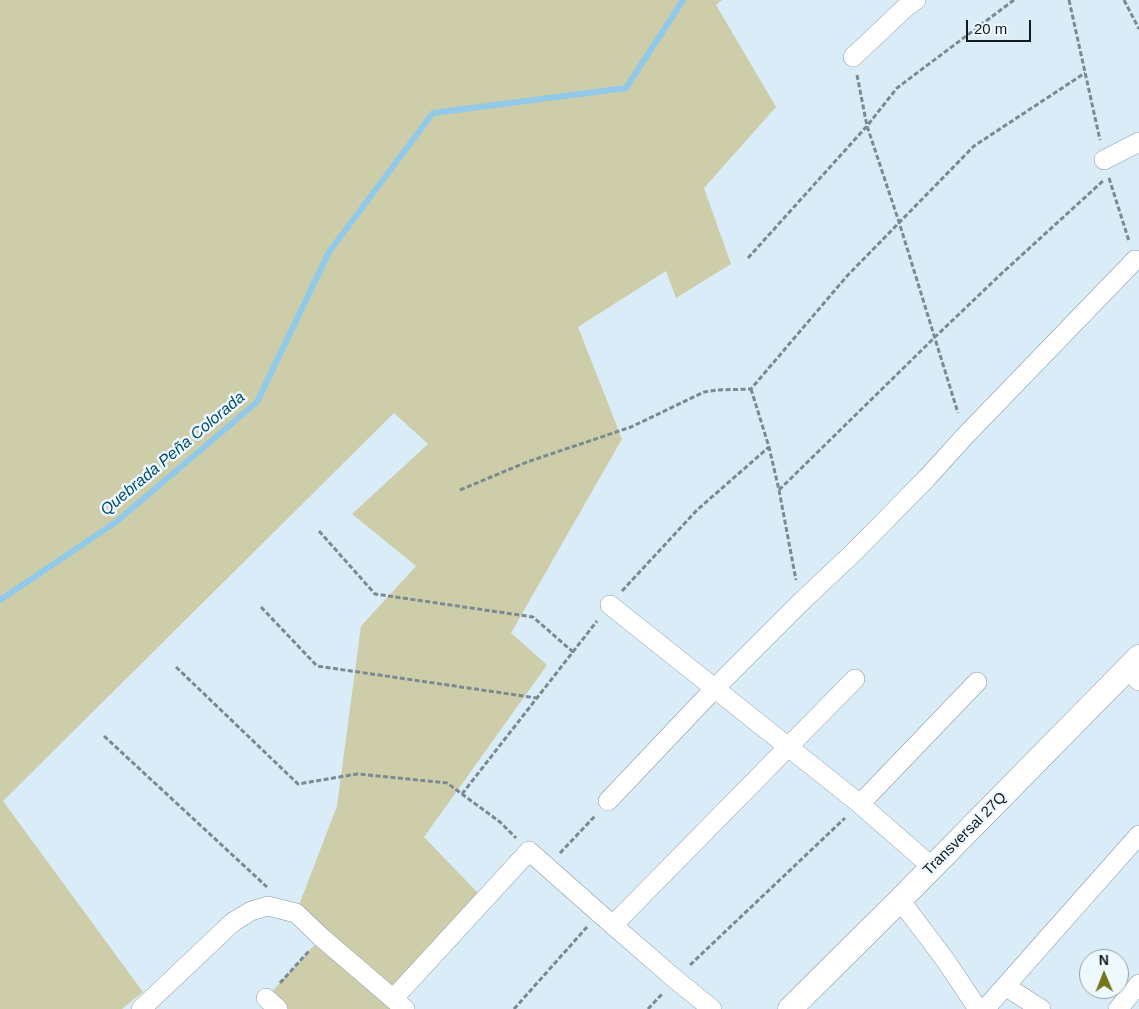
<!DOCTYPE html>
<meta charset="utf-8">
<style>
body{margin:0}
#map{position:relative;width:1139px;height:1009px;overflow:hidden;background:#d9ecf7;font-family:Arial,sans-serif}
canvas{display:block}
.north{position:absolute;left:1079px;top:949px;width:50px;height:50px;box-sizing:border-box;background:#edf8ff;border:1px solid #969fa5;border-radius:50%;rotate:359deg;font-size:14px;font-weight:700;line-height:20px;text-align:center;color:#131a1e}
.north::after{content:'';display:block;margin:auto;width:18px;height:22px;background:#75751a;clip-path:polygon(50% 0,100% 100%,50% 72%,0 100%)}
.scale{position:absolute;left:966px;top:20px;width:65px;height:22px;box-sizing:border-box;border:2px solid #131a1e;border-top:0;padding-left:6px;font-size:15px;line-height:18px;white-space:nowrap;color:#131a1e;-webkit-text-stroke:4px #edf8ff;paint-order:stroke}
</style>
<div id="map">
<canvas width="1139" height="1009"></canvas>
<div class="north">N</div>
<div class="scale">20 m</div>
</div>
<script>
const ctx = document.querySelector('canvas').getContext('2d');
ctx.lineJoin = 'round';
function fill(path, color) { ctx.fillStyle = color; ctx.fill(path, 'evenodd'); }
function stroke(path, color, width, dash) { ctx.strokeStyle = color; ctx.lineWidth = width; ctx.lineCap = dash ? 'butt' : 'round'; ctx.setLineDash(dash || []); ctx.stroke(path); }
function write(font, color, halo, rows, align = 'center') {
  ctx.font = font + ' Arial,sans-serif'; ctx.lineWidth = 5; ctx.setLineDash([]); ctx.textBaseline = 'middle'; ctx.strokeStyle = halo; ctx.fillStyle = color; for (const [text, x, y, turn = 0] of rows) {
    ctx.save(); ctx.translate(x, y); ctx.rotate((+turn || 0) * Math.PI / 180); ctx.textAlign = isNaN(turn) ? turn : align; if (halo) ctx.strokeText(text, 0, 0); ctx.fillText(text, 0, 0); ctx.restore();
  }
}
fill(new Path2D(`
 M0,0H722L716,5L776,107L704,188L731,264L676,298L666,271L578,327L622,439L511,633L547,665L424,837L479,894L396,1009H263L266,998L321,938L296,913L337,806L361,626L416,566L352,514L428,444L394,413L3,801L143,992L122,1009H0Z`), '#cdcea9');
stroke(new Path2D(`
 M0,600L116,522L257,402L329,252L433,113L626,88L683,0`), '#91c9e9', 6);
const minor = new Path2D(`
 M853,57L905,8L916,0
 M1104,160L1139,142
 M610,605L860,804L932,867
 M1127,668L1139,681
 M608,801L715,688L800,603L853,553L927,478L965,436L1135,260
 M860,804L977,682
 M900,900L946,961L978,1009
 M613,925L855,679
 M1005,986L1041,1009
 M266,998L278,1009
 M393,999L529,851L599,913L675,979L712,1009
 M141,1009L233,922L251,911L268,906L296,913L321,937L405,1009
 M985,1009L1139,835
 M1118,1009L1139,984`);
const tertiary = new Path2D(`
 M790,1009L900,900L1139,657`);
stroke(minor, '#8799a4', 20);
stroke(tertiary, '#8799a4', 25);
stroke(new Path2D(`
 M1069,0L1100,140
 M1124,0L1139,29
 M857,75L867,126L899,222L958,413
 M1109,178L1129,241
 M748,258L867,126L897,88L1014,0
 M751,389L769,447L779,490L796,580
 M460,490L527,462L631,427L704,392L717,390L751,389L847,276L974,146L1085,73
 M779,490L935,337L1000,275L1104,180
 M319,531L375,594L533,617L573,652
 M622,591L697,510L769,447
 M261,607L317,666L537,698
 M176,667L298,784L357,774L447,783L500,822L516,838
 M104,736L267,887
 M462,794L597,621
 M560,853L595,816
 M690,965L845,818
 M280,983L309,951
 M514,1009L587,927
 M648,1009L663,993`), '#7b8990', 3, [5, 2.5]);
stroke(minor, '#fff', 19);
stroke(tertiary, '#fff', 24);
write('15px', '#131a1e', '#edf8ff', [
 ["Transversal 27Q",965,834,-45]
]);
write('italic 16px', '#024d6c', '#edf8ff', [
 ["Quebrada Peña Colorada",173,454,-40]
]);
</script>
